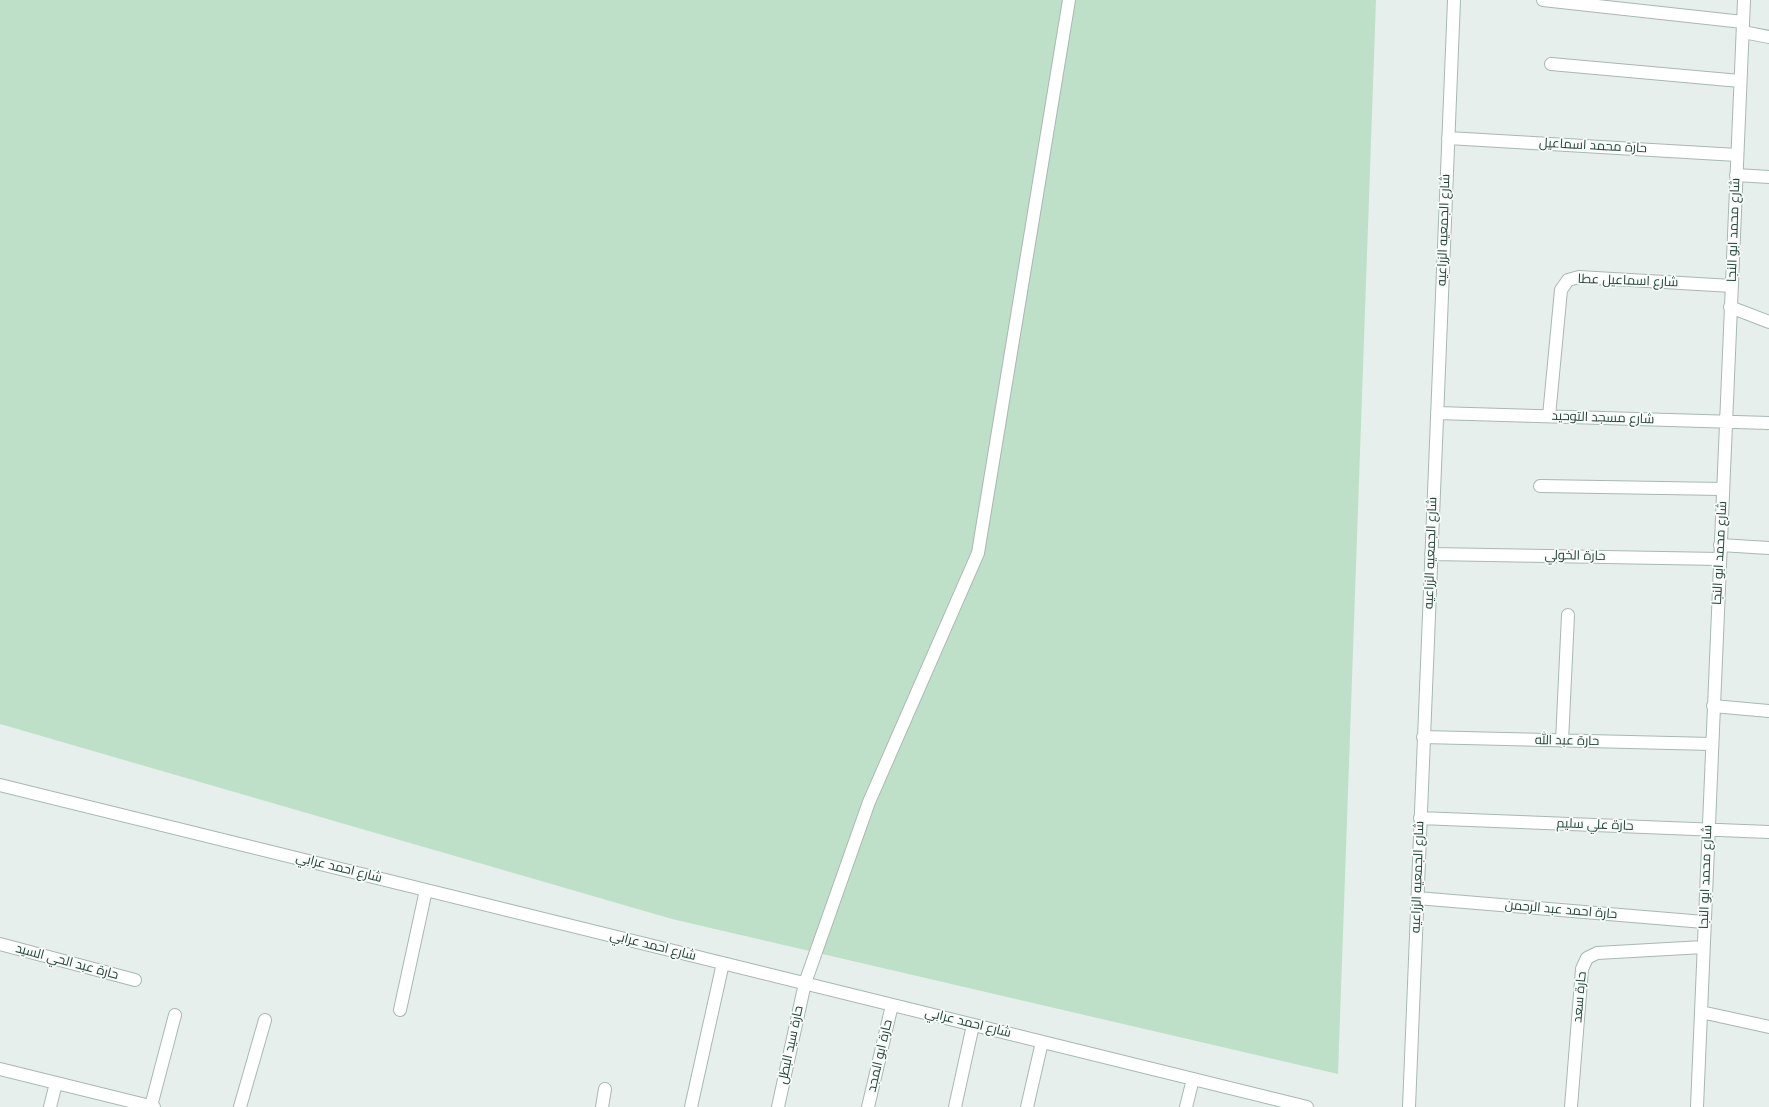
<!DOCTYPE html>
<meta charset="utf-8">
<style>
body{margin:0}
canvas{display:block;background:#e6efeb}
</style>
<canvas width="1769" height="1107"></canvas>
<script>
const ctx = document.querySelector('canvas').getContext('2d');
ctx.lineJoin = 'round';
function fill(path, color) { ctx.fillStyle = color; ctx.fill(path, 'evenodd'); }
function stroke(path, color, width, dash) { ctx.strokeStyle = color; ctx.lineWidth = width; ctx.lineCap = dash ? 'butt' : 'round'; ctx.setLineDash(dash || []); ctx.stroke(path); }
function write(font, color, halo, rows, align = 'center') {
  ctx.font = font + ' "Space Grotesk",Cairo,sans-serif'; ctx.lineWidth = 3.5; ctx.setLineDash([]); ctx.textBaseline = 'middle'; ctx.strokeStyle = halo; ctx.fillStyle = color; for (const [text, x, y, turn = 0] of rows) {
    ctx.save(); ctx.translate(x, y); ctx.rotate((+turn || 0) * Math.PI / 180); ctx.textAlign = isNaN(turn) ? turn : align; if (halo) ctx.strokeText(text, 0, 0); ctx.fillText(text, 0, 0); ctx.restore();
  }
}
fill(new Path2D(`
 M0,0H1376L1338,1074L672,919L0,724Z`), '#bfe0c8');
const minor = new Path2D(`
 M1543,0L1743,22
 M1743,32L1769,37
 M1551,64L1740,81
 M1448,138L1737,155
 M1736,175L1769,177
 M1730,307L1769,322
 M1437,413L1769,423
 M1549,416L1561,290L1568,280L1579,277L1732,286
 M1540,486L1723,489
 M1720,545L1769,548
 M1431,554L1720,559
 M1713,706L1769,711
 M1423,737L1712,744
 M1562,741L1568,615
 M0,785L1307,1107
 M1420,818L1769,832
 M1417,898L1704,922
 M0,944L135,980
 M400,1010L426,890
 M1701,1012L1769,1027
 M0,1069L154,1107
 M151,1106L175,1015
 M50,1107L56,1083
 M240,1107L265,1020
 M602,1107L605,1089
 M691,1107L723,963
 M778,1107L805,983L869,802L978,553L1069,0
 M868,1107L892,1005
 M955,1107L973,1025
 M1027,1107L1042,1042
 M1186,1107L1193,1079
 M1409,1107L1454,0
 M1571,1107L1582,969L1587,958L1597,953L1703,947
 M1697,1107L1744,0`);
stroke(minor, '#a8b8b2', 14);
stroke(minor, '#fff', 12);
write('13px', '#24423a', '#f7fbf9', [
 ["حارة محمد اسماعيل",1593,146,3],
 ["شارع الجمعيه الزراعيه",1444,230,-88],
 ["شارع محمد ابو النجا",1734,230,-88],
 ["شارع اسماعيل عطا",1628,281,2],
 ["شارع مسجد التوحيد",1603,418,2],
 ["شارع الجمعيه الزراعيه",1431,553,-88],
 ["شارع محمد ابو النجا",1720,553,-87],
 ["حارة الخولي",1575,556,1],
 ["حارة عبد الله",1567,741,1],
 ["حارة علي سليم",1595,825,2],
 ["شارع احمد عرابي",339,868,14],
 ["شارع الجمعيه الزراعيه",1418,877,-88],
 ["شارع محمد ابو النجا",1706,877,-88],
 ["حارة احمد عبد الرحمن",1561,910,5],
 ["شارع احمد عرابي",653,946,14],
 ["حارة عبد الحي السيد",67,962,15],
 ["حارة سعد",1580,997,-85],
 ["شارع احمد عرابي",968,1023,14],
 ["حارة سيد البطل",791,1045,-78],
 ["حارة ابو المجد",880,1056,-77]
]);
</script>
